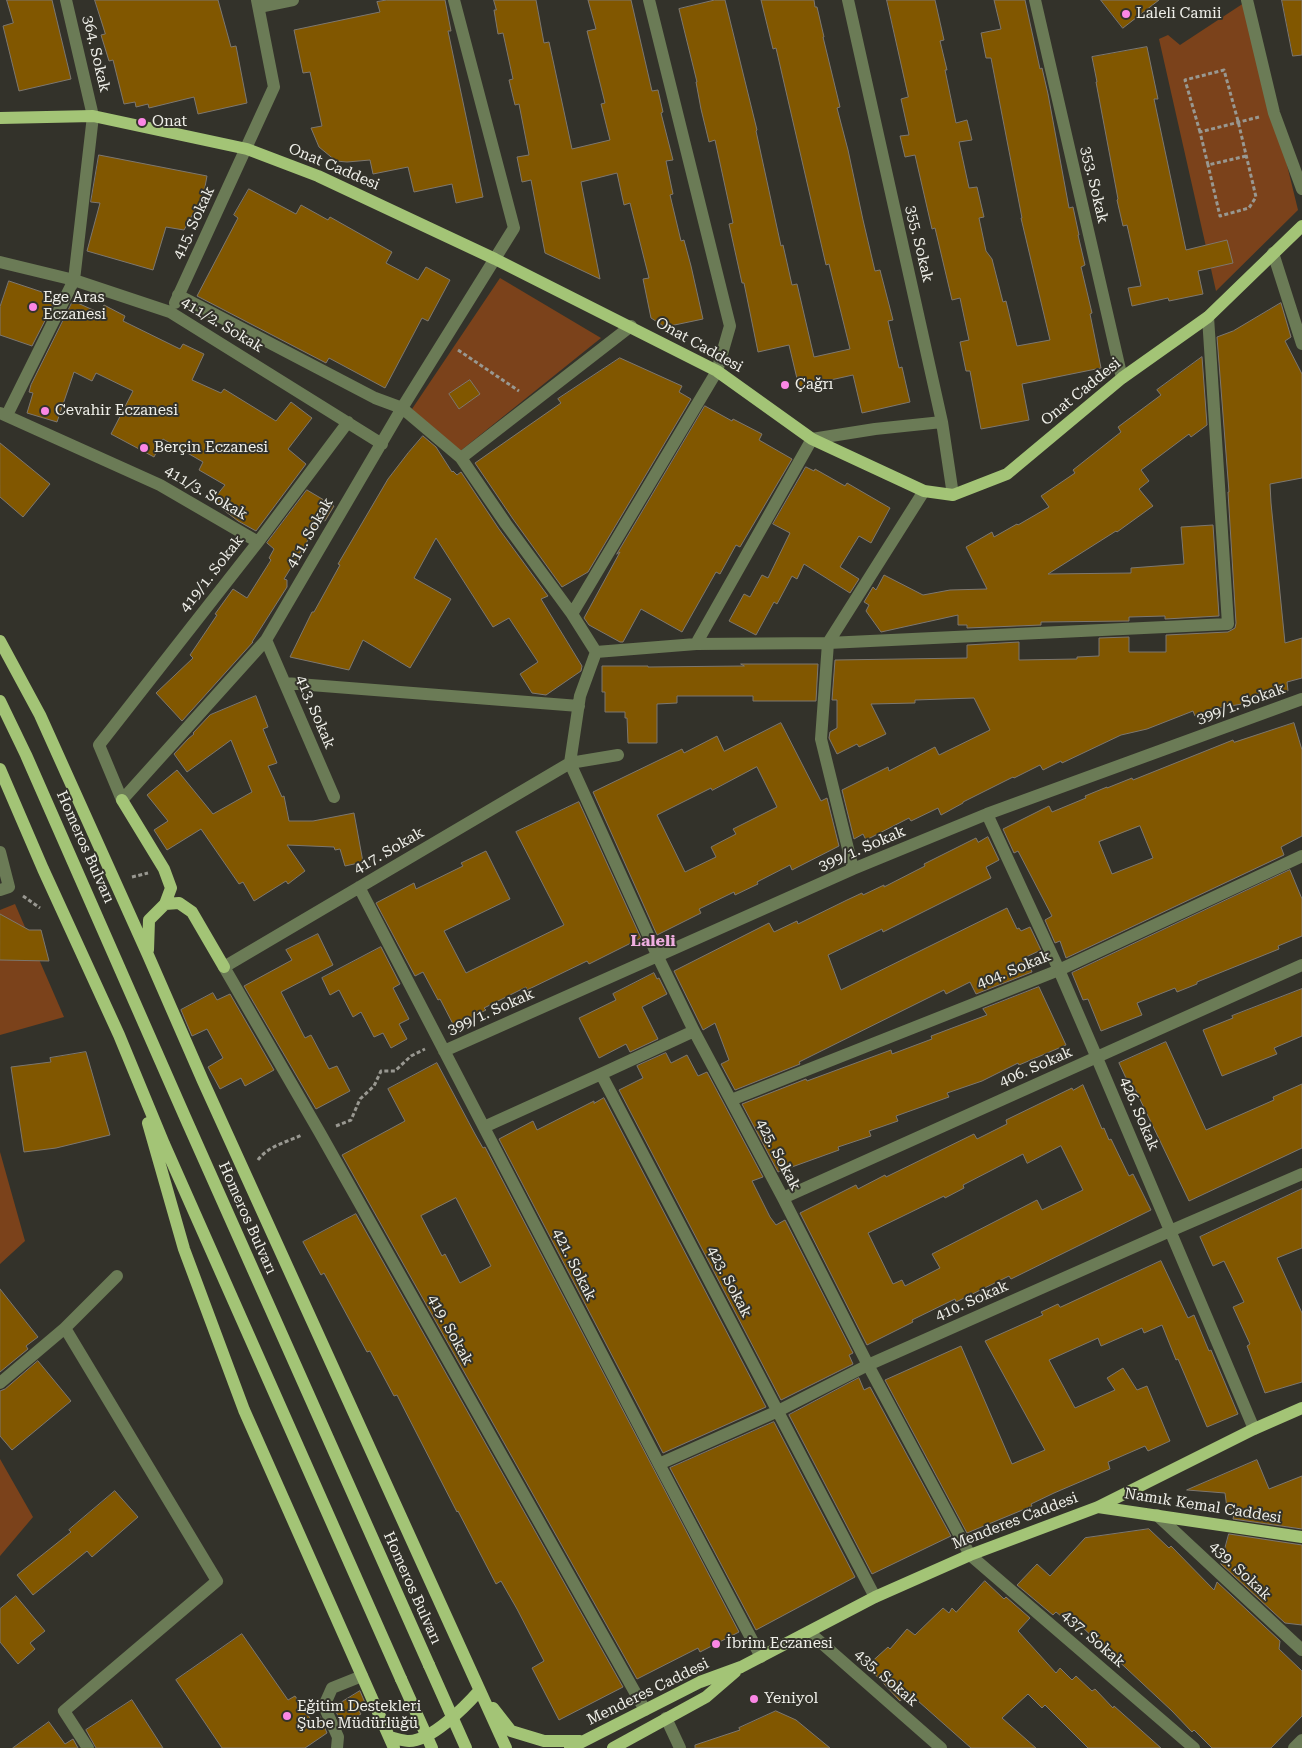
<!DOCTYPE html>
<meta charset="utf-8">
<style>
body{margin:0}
canvas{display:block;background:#33322a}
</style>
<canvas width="1302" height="1748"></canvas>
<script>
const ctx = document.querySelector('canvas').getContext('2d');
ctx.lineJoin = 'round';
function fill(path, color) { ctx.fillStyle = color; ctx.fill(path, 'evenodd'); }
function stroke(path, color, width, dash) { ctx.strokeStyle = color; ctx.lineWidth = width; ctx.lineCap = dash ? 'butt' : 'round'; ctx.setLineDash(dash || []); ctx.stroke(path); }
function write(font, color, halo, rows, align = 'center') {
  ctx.font = font + ' "Roboto Serif",serif'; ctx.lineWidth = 4; ctx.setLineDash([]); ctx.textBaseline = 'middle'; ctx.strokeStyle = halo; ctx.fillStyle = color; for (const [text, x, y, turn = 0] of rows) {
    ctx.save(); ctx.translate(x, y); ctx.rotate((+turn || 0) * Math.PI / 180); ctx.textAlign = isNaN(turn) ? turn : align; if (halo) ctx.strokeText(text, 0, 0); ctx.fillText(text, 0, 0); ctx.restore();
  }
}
fill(new Path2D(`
 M1247,1L1298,210L1216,291L1159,39L1168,35L1180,45Z
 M500,278L601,338L459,452L412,409Z
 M15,904L64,1017L0,1035V910Z
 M0,1152L25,1241L0,1264Z
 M0,1459L33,1517L0,1556Z`), '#7b421b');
const building = new Path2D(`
 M7,0H52L71,79L19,91L3,26L13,23Z
 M95,0H218L231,47L236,46L247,103L198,114L194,97L149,108L148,104L136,107L135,102L124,104L113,60L109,61L101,35L105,34Z
 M387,0H445L451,31H448L483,197L456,203L452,184L414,192L408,167L373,174L370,160L347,162L336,161L319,147L311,128L322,126L310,72L303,73L294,30L380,12L377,2Z
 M494,0H536L544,43L549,42L554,65L572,149L610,140L601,104L605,103L587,31L596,29L588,0H631L652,91L658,90L663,112L661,113L673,160L666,161L673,194L670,195L681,241L684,240L691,266L703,319L665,327L651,318L643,279L649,278L630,203L624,205L617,173L581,182L600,279L545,253L531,180L522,182L517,157L529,155L519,104L515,105L509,80L513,79L503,33L498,34L494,10H496Z
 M715,0H725L757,130L756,131L781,246L783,245L792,285L797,284L814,357L850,349L829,264L826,265L776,48L773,49L761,0H814L815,7H817L824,37H823L840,107L837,108L848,150L863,220L875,271L880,270L893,320L888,321L899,368L902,367L910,402L862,413L853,375L799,387L789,345L758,352L744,283H742L729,224L733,223L715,140L709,142L701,109L696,82H697L679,9Z
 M887,0H935L944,40L940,41L947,70H945L956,123L967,120L972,140L959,142L969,188L977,187L984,217L979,218L986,251L992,259L1003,302L1006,301L1017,346L1050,340L1021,218H1022L991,58H986L981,33L1001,29L994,0H1025L1040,69L1042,68L1048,94L1069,208L1073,207L1079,235H1078L1085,265L1081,267L1092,313L1090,314L1101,368L1022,384L1029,420L981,429L970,371H966L960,342L969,340L960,298L952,300L935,228L932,229L915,155L905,157L900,136L909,135L901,99L908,97Z
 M1101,0H1159L1123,28Z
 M1282,0H1302V55L1293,56Z
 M1147,47L1158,99H1154L1186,250L1227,240L1233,263L1198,271L1203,294L1169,301L1168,298L1132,306L1128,288L1141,286L1127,225L1123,226L1117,200L1118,199L1096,82H1097L1092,57Z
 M99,155L207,176L202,203H199L184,230L166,227L153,270L87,251L100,203L91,202Z
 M249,189L296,214L301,205L328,220L330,217L392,252L386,263L418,280L426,267L450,280L428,321L422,318L385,388L329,358L326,363L197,296L238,218L234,215Z
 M9,281L57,297L32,346L0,335V307Z
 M73,301L100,313L104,305L125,316L123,321L180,349L183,344L204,354L192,380L221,393L224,389L276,421L291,402L312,418L288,449L306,464L256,531L238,521L212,501L225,485L199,470L203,462L163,439L154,457L111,434L133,391L96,373L92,381L74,372L57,422L27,413L33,393L29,392L31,385Z
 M1281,303L1291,337L1285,341L1302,374V478L1270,484L1271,503L1285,643L1302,638V678L1287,682L1288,691L1260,692V696L1241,698L1242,704L1213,709L1195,716L1193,711L1147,729L1121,735L1062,763L1061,761L1043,770L1040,765L1014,778L1013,777L963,802V803L941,815L938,808L911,821L909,818L866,840L863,834L854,839L842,790L888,767L889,771L935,747L939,755L990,730L974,698L915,700V703L871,704L886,734L859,747L857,744L837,754L829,738L830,732L837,728V700H832L835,660L967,658V645L1019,642V660L1077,659V657L1099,656V638L1129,637V652H1166V635L1228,632L1235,628L1236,623L1228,492H1229L1217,337L1233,331Z
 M1202,357L1207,425L1191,437L1189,434L1141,470L1149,481L1139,489L1153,506L1117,532L1116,531L1048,574L1131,573V568L1184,564L1181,527L1213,525L1219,616L1165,619V616L1129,617V621L1041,622V625L967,628V625H958V615L881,632L866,611L869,605L864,602L873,587L876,590L884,575L923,595L950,590L987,589L966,547L992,532L994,537L1017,524L1018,525L1049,507L1041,496L1075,473L1073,470L1121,432L1118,427L1161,395L1157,390Z
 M620,358L682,386L679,392L691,399L588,572L562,587L513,519L475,463L561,403L558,399Z
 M470,380L480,394L459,409L449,394Z
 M705,406L732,421L733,419L762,434L759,440L792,459L740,547L736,545L720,574L716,572L682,632L641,609L623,642H620L589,625L584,618L620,552L617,554Z
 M423,436L436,447L452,472L453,471L457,475L461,472L499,529L548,596L541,599L582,666L581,671L546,695L532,693L520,674L538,662L509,618L493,627L436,538L414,578L451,599L410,668L363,640L349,670L290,657L312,612H314L340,565L338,564L388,479L408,453Z
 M0,443L50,484L23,517L0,497Z
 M806,467L814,471L815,469L845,486L847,483L890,508L871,543L859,536L840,567L859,579L850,593L804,564L797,579L792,576L777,604L774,602L756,635L729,621L744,594L750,597L762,575L768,578L790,533L773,524Z
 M307,490L334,506L325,521L321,519L284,579L287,580V587L252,642H253L182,721L156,693L193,658L190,655L217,615L215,614L233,589L247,598L271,560L269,558L274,549L267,543Z
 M741,664H818L816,701H753V696H677V703L657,704V743H628L627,718H625V712H605V692H602V666H648V667L744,666Z
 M256,696L268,727L263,729L277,763L268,766L282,797L284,796L289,821H313L354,813L363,862L345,866L340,849L335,850L334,847L287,845L305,871L288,884L286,881L254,901L243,882L239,884L201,829L167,850L154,830L168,821L147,795L177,770L213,814L252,792L231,740L187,772L174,754L188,739L194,734L193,733L210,715Z
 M781,723L821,801L827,798L839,846L792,870L790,865L757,882L758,884L735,895L734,892L699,909L701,913L657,935L593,792L682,749L684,753L717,736L724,751ZM757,767L777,807L733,829L736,834L711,847L716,857L685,872L657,815L711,788L712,790Z
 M1294,723L1302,750V836L1281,847L1284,855L1066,958L1060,941L1055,943L1045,920L1052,916L1018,851L1014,853L1003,829L1049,806L1052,812L1086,798L1085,796L1107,787V788L1132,778L1133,780L1233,740L1234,742ZM1140,826L1153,858L1112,874L1099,842Z
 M579,802L641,938L589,964L587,961L527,990L526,987L484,1008L486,1010L454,1026L440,999L438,1000L423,972L415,976L376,903L414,883L416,889L463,866L461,863L486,851L510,899L444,931L466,973L564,925L516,832Z
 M988,837L999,860L986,867L991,878L883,932L882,929L828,955L841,990L1007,908L1017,929L1019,928L1021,931L1030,927L1041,950L1026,957L1032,972L976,994L970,982L946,994L944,990L799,1062L800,1064L735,1090L721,1064L729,1060L715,1023L703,1030L674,971L769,923L774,932L797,921L798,924L847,900L862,893L863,895L884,885V887L925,866L924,864L976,838L978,842Z
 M1290,870L1302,899V936L1278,946L1279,949L1197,982V984L1177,992L1175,988L1137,1003L1142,1015L1101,1031L1088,999L1083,1000L1072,973Z
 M0,914L29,930H41L49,961L0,960Z
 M318,934L333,965L281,992L305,1038L311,1035L329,1069L337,1066L350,1091L316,1109L244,986L292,960L286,950Z
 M381,947L400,984L393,988L409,1019L399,1024L407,1039L391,1048L383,1033L374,1037L361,1012L353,1017L339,990L330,995L322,978Z
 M654,973L657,979L659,978L667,994L642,1007L658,1039L630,1052L626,1044L599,1058L579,1018L616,1000L613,994Z
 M1039,987L1066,1045L1019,1065L1018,1063L982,1081L947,1093L949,1097L896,1116L898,1121L869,1131L871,1136L838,1147L839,1150L778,1172L742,1104L806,1079L807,1081L891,1050L892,1054L932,1039L931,1036L987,1015L983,1009Z
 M1302,989V1036L1274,1048L1277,1054L1222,1076L1203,1030L1233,1018L1232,1016Z
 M213,993L217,1000L230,994L274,1070L245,1086L241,1078L220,1089L208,1067L223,1058L207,1029L192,1036L181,1010Z
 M1166,1042L1206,1130L1274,1100L1273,1097L1302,1084V1148L1189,1201L1135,1089L1132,1091L1119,1063Z
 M86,1052L110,1135L56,1148L24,1152L11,1067L51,1062L50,1058Z
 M666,1053L671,1063L687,1055L698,1076L707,1072L763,1177L752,1181L770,1217L776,1225L785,1220L853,1353L849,1355L853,1364L781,1400L619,1090L643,1078L637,1066Z
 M437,1063L475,1134L483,1148L485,1147L739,1632L700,1652L698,1648L637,1679L342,1155L405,1121L388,1089ZM456,1198L491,1266L460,1283L445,1254L442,1256L421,1216Z
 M1083,1085L1102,1129L1104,1128L1109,1140L1111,1139L1129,1176L1133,1174L1151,1210L1011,1279L1009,1276L956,1302L955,1299L912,1320L913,1322L867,1345L800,1213L856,1185L858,1189L885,1175L886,1177L974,1134L977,1139L1007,1124L1006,1120L1072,1088L1073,1090ZM1061,1146L1083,1190L1042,1210L1037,1200L932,1254L940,1268L905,1286L902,1280L893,1284L868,1233L944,1196L945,1198L964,1188L963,1185L1023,1154L1027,1163Z
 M604,1098L766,1407L663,1453L499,1139L533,1121L537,1130L594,1101V1103Z
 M1302,1189V1248L1277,1258L1302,1313V1382L1265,1393L1247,1346L1250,1344L1233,1307L1244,1302L1224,1261L1213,1266L1200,1237Z
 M356,1214L623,1687L559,1720L532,1668L544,1661L517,1609L501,1581L496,1584L458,1511L457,1512L397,1395L394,1396L370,1351L367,1352L324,1273L321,1275L303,1242Z
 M1161,1261L1188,1318L1194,1315L1209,1351L1211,1350L1238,1414L1207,1427L1178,1359L1176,1360L1162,1325L1144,1333L1142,1328L1101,1346L1098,1338L1049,1360L1075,1408L1115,1390L1107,1378L1123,1368L1137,1390L1147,1386L1170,1441L1148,1451L1145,1446L1108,1462L1110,1469L1054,1493L1031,1504L1032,1506L967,1533L885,1380L961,1346L1012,1464L1045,1450L985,1341L1043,1315L1041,1312L1058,1304L1060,1307Z
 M0,1289L38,1337L26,1346L28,1349L0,1372Z
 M38,1361L71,1401L12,1450L0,1436V1391L5,1389Z
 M859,1378L864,1390L870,1387L951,1536L872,1574L789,1415Z
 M774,1422L855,1577L756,1630L670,1468Z
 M1257,1460L1269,1489L1302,1476V1529L1233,1519L1235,1509L1227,1508L1225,1493L1187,1490Z
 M115,1491L138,1517L92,1557L87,1551L33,1595L17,1575L71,1532L69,1530Z
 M1149,1529L1169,1548L1171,1546L1214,1590L1217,1582L1280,1641L1279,1649L1302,1671V1716L1271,1748H1212L1194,1730L1192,1732L1172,1711L1081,1626L1078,1630L1056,1612L1053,1615L1017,1585L1037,1564L1050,1576L1085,1538Z
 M1229,1534L1302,1545V1625L1285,1623L1221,1564Z
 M985,1581L1004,1599L1006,1597L1030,1618L1018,1631L1056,1673L1060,1668L1072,1680L1076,1676L1092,1691L1095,1689L1113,1708L1114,1706L1161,1748H1088L1045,1705L1042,1708L1028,1694L1002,1718L1036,1748H971L909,1693L900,1701L867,1666L888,1647L890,1649L907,1629L915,1635L943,1608L949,1613L952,1608L956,1612Z
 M16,1596L45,1631L30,1643L35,1649L18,1664L0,1642V1609Z
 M242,1634L288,1700L295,1696L312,1721L320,1716L327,1733L305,1748H222L176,1680Z
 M360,1691L366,1705L359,1711L361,1714L345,1724L344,1721L341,1723L334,1707Z
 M132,1700L163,1748H96L86,1730Z
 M776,1711L796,1720L830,1748H695V1745L740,1730L739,1728Z
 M49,1722L65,1744L73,1739L78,1748H13Z`);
fill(building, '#815700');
stroke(building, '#7d776f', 1);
stroke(new Path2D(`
 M1200,132L1185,80L1224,70L1238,121L1256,197L1249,208L1220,216L1208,165
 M1246,156L1208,165L1200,132L1259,117
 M458,350L519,391
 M132,877L148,873
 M23,896L40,908
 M336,1126L351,1120L360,1099L374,1086L381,1071H395L411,1056L425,1049
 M258,1160C268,1146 287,1142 302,1135`), '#999891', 3, [4, 2.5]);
stroke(new Path2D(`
 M848,0L942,422L953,495
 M1035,0L1122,378
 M1247,0L1274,113L1302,189
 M259,7L293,0
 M1273,253L1302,344
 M0,262L74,280L170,312L382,444
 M178,295L375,398L402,408L461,458L631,326
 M175,303L274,87L257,0
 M0,413L160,485L258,542
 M7,415L74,280L93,116L66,0
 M348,422L258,542L99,745L122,800L266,640L402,408L514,228L454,0
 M461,458L506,524L572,614L596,652
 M572,614L717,371L730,326L649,0
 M266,640L334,797
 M696,644L812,439L875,429L942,422
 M596,652L696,644L828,643L1228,624L1208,317
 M285,683L579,706
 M618,755L570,763L224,967L320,1133L645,1710
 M570,763L658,957L694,1031L783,1198L868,1365L970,1555L1194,1748
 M570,763L580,696L596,652
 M987,814L1059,970L1097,1058L1254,1429
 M0,852L9,887L0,890
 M853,869L821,739L828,643L924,491
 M359,887L659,1464L761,1657
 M694,1031L601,1074L875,1597
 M444,1051L853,869L987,814L1302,699
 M731,1100L1059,970L1302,856
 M484,1127L601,1074
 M783,1198L1302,965
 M0,1383L65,1328
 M659,1464L778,1411L868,1365L1170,1231L1302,1174
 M1157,1515L1302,1650
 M809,1632L941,1748
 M666,1718L680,1748
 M88,1748L64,1711L217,1581L65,1328L117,1276
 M337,1748L338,1737L324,1706L332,1688L362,1676
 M1294,1748L1302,1740`), '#6b7b56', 12);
stroke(new Path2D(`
 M0,118L93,116L247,149L318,176L495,259L717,371L812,439L924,491L953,495L1007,474L1122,378L1208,317L1302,226
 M0,641L40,715L148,955L203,1081L506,1748
 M0,701L26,755L185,1117L429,1665
 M0,769L43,869L119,1035L164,1144L401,1679
 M122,800L164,869L171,888L165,904
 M148,950L149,920L165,904L179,903L192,912L224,967
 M148,1123L184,1249L244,1410L394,1748
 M1098,1507L1302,1537
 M493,1708L511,1731L544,1741H580
 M389,1737C395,1738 403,1741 409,1741C431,1741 465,1707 479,1691
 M570,1748L700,1682L741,1667L875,1597L970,1555L1098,1507L1254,1429L1302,1408
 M613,1748L706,1697L735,1672`), '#a3c476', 12);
stroke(new Path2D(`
 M429,1665L466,1748
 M401,1679L432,1748`), '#a3c476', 12);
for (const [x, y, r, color] of [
 [1126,14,5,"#fb87e5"],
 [142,122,5,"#fb87e5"],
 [33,307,5,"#fb87e5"],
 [785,385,5,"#fb87e5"],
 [45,411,5,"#fb87e5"],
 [144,448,5,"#fb87e5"],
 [716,1644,5,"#fb87e5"],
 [754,1699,5,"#fb87e5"],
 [287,1716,5,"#fb87e5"]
]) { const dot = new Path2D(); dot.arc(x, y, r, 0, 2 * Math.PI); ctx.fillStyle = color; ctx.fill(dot); stroke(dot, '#33322a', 2); }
write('15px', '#efefe9', '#33322a', [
 ["Laleli Camii",1136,14],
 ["Onat",152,122],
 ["Ege Aras",43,298],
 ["Eczanesi",43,315],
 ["Çağrı",795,385],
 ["Cevahir Eczanesi",55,411],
 ["Berçin Eczanesi",154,448],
 ["İbrim Eczanesi",726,1644],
 ["Yeniyol",764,1699],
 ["Eğitim Destekleri",297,1707],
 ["Şube Müdürlüğü",297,1724]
], 'left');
write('15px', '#efefe9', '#33322a', [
 ["364. Sokak",96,54,77],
 ["Onat Caddesi",334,167,23],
 ["353. Sokak",1094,185,77],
 ["415. Sokak",194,223,-65],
 ["355. Sokak",919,244,77],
 ["411/2. Sokak",222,325,31],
 ["Onat Caddesi",699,345,29],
 ["Onat Caddesi",1081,392,-39],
 ["411/3. Sokak",206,493,30],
 ["411. Sokak",310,533,-60],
 ["419/1. Sokak",212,574,-52],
 ["399/1. Sokak",1241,704,-20],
 ["413. Sokak",315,712,67],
 ["Homeros Bulvarı",85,847,66],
 ["399/1. Sokak",862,849,-23],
 ["417. Sokak",389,851,-30],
 ["404. Sokak",1014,970,-22],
 ["399/1. Sokak",491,1012,-24],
 ["406. Sokak",1036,1067,-24],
 ["426. Sokak",1139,1114,67],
 ["425. Sokak",778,1155,62],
 ["Homeros Bulvarı",247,1218,66],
 ["421. Sokak",574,1265,63],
 ["423. Sokak",729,1282,62],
 ["410. Sokak",972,1301,-24],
 ["419. Sokak",450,1330,61],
 ["Namık Kemal Caddesi",1203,1506,9],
 ["Menderes Caddesi",1015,1521,-21],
 ["439. Sokak",1240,1571,43],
 ["Homeros Bulvarı",412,1588,66],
 ["437. Sokak",1093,1639,41],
 ["435. Sokak",886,1678,41],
 ["Menderes Caddesi",648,1692,-26]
]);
write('bold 16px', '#efaee0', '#33322a', [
 ["Laleli",653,941]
]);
</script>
